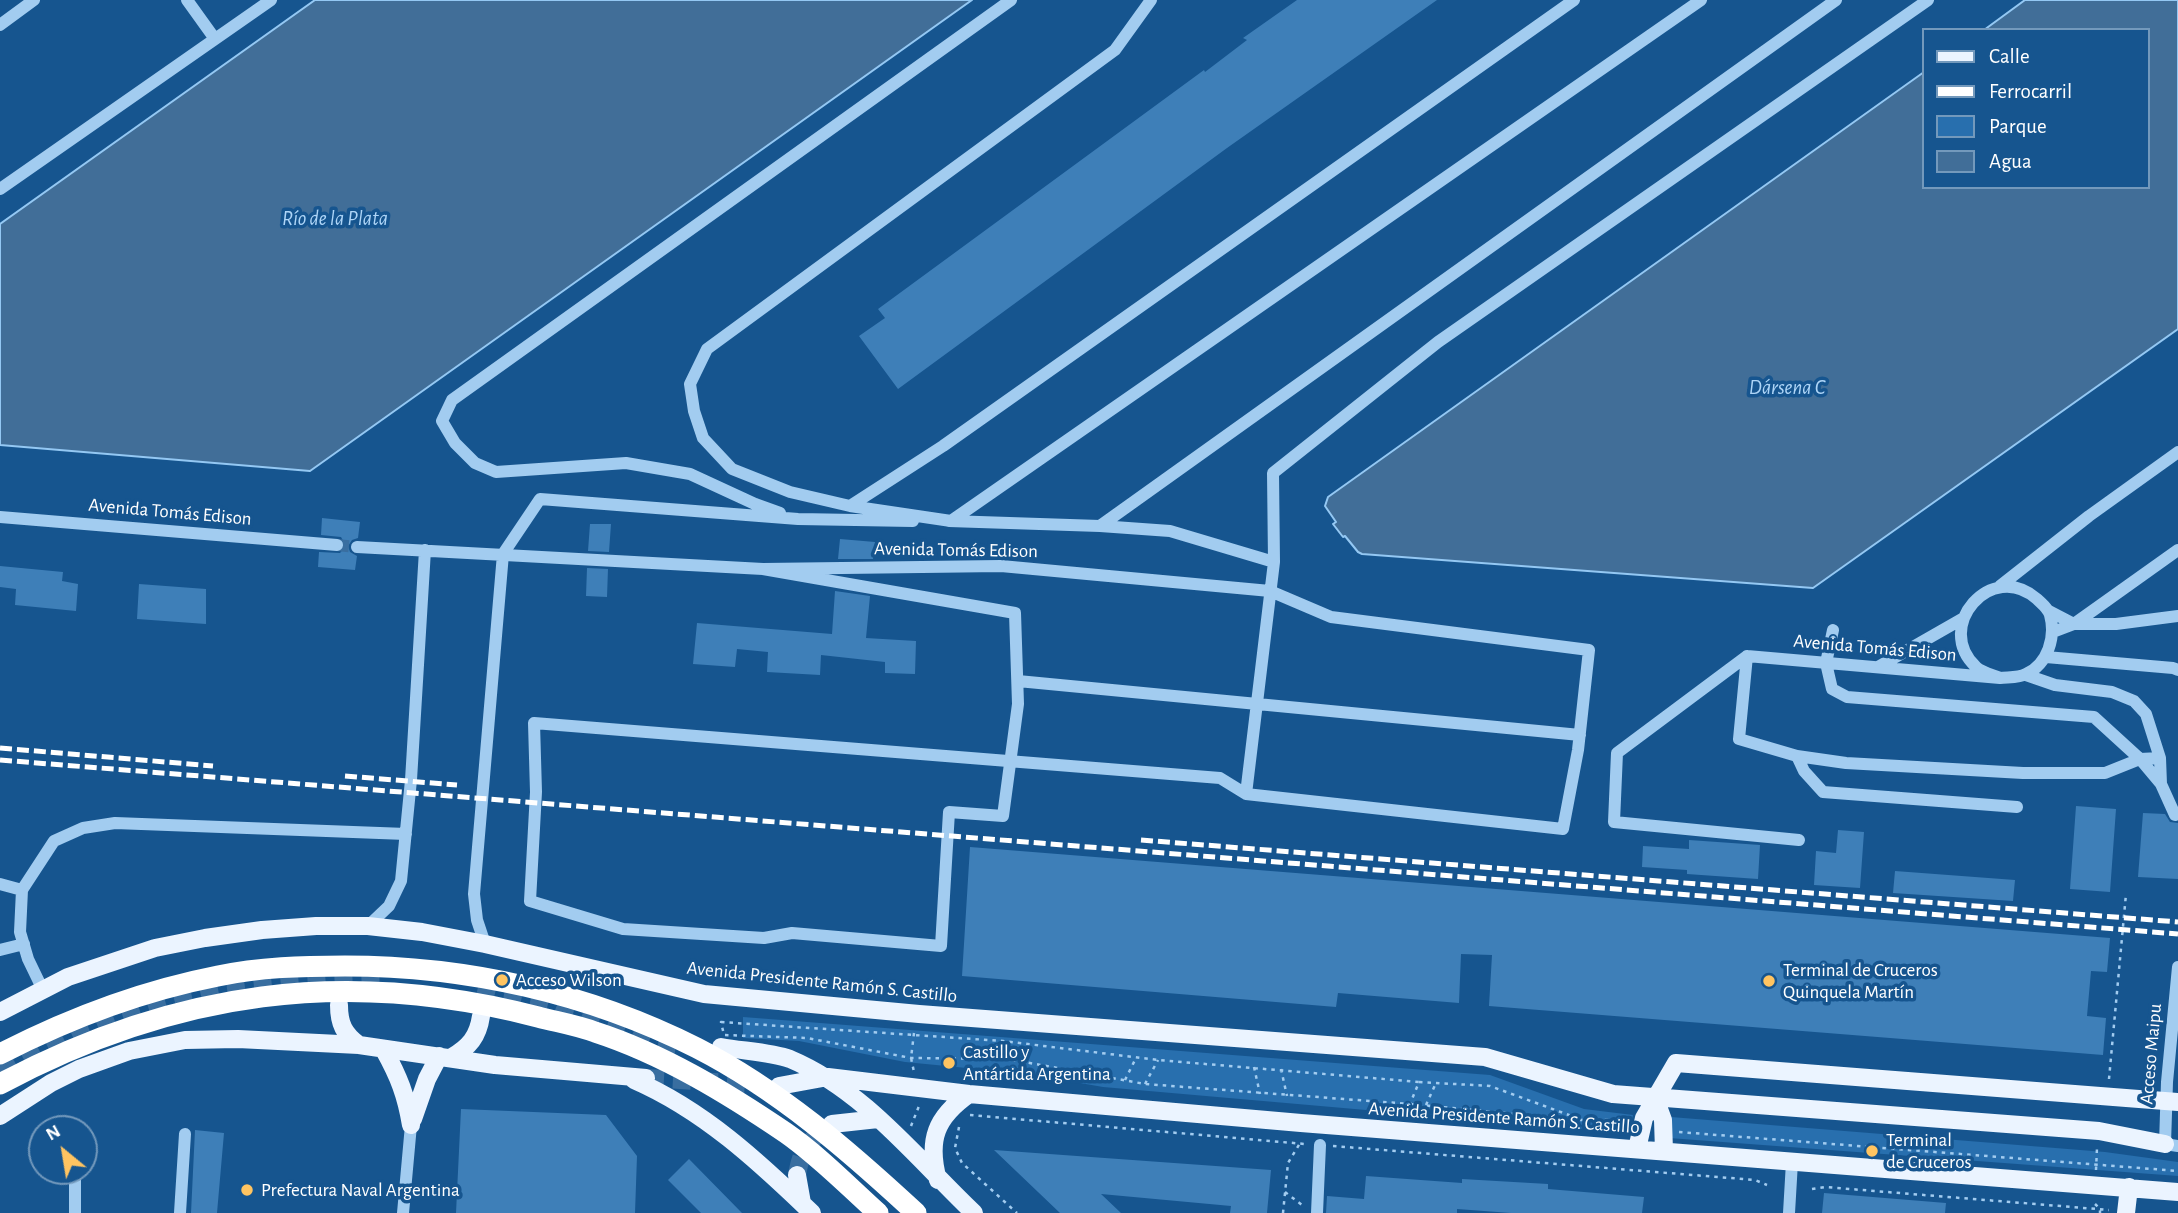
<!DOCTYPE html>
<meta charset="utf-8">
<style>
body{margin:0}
#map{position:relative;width:2178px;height:1213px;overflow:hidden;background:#16558f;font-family:"Alegreya Sans",sans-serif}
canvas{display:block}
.legend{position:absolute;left:1922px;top:28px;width:228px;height:161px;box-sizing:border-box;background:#16558f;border:2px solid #7399bc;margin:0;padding:9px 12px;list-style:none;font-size:21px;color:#fff}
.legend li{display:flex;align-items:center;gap:14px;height:35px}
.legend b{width:35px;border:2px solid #7399bc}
.north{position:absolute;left:28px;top:1115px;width:70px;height:70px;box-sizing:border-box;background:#16558f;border:2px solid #7399bc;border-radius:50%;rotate:330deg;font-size:19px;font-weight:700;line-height:28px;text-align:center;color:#fff}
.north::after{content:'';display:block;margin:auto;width:24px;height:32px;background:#ffc461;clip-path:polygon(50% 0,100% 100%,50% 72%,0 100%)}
</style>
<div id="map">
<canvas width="2178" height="1213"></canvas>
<ul class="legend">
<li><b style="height:9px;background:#ebf4ff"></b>Calle</li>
<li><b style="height:9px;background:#fff"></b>Ferrocarril</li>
<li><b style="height:19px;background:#286fae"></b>Parque</li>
<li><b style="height:19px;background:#416e98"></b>Agua</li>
</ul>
<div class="north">N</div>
</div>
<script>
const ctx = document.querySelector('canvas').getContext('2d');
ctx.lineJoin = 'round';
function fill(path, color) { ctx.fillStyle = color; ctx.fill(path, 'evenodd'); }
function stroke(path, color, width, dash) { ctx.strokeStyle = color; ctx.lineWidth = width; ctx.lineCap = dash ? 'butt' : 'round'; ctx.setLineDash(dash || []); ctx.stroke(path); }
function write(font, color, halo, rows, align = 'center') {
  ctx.font = font + ' "Alegreya Sans",sans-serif'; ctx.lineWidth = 7; ctx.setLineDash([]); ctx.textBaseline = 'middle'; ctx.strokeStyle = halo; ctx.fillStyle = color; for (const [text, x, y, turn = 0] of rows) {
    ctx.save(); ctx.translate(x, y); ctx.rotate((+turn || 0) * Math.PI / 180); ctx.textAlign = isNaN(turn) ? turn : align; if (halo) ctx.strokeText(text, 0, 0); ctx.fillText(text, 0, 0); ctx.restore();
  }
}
fill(new Path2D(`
 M743,1017L1490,1075L1584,1109L1633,1115L1629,1133L1103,1087L1028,1074L905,1062L799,1041L743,1038Z
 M1671,1117L2105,1152L2178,1162V1176L1669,1138Z`), '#286fae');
const water = new Path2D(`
 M315,0H972L310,471L0,445V224Z
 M2025,0H2178V329L1813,588L1362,554L1358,552L1345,536L1343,537L1333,524L1336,522L1325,506L1328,497L1924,72V187H2148V30H1984Z`);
fill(water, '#416e98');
stroke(water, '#94c8f3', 2);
fill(new Path2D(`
 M1297,0H1437L1227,148L898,389L859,336L885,318L878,309L1204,70L1205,72L1247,40L1243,38Z
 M322,518L360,522L358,538L352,540L348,546L350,552L357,556L355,570L318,567L319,552L340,553L346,546L341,537L321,535Z
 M590,524H611L609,552L588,551Z
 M840,539L875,542L873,559H838Z
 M0,566L63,572L62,581L78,584L76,611L15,605L16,589L0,587Z
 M587,568L608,569L607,597L586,596Z
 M139,584L206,589V624L137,619Z
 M835,591L870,596L866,638L916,641L915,674L885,673V662L821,655L820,675L767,672L768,652L737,649L735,667L693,664L697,623L832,634Z
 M2076,806L2116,809L2110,892L2070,889Z
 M2143,813L2165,814L2170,822L2178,823V879L2138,877Z
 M1838,830L1864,832L1860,888L1814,885L1816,851L1836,853Z
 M1689,840L1760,845L1758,879L1687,874V870L1642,867L1643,846L1689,849Z
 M970,847L2110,938L2107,972L2091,971L2087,1016L2106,1018L2103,1055L1489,1006L1492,955L1461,954L1459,1003L1338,993L1336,1007L962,976Z
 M1895,871L2015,880L2013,901L1893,893Z
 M461,1109L606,1115L637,1156L635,1213H456Z
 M195,1130L224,1133L217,1213H191Z
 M994,1150L1271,1170L1267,1213H1230L1231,1206L1101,1194L1121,1213H1060Z
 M689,1159L742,1213H701L668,1180Z
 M1366,1176L1462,1183V1179L1548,1184V1189L1644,1197L1642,1213H1511L1457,1209V1213H1326L1327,1196L1364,1199Z
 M1824,1193L1946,1203L1945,1213H1822Z`), '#3e7fb8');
stroke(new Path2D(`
 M337,545L357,547`), '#396ea0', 12, [12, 6]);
stroke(new Path2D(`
 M478,987L553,1004L654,1041L683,1046
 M0,1072C63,1035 152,1001 225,989C278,981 331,977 385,976
 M646,1078L762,1085
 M797,1175C802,1147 809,1140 832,1124`), '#396ea0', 18, [18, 9]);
stroke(new Path2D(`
 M925,997L928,987
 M721,1022L1003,1041L1158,1060L1419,1082L1410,1104L1145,1084L1008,1059L911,1058L807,1038L724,1035Z
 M914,1033L911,1058L914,1072
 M1003,1042L1008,1059
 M1254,1067L1260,1094
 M1281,1069L1287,1096
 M2109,1079L2126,894
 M1125,1080L1136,1058
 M1419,1082L1490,1086L1577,1118
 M1145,1084L1158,1060
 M1410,1104L1581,1120H1612L1624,1125
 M1426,1105L1436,1083
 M970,1115L1305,1144
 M911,1126L919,1106
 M959,1127L955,1148L962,1163L1017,1213
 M1679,1132L2178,1171
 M1333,1146L1755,1180L1767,1185
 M2096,1170L2097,1148
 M1812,1189L1825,1187L2109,1210
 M1285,1192L1302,1205
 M2095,1204L2100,1209V1213
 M1283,1213L1288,1163L1300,1143`), '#a2ccf0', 2.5, [3.5, 5]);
stroke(new Path2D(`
 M187,0L215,39
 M1151,0L1115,50L707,349L690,384L694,411L703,438L732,469L790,492L850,506L951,521L1701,0
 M0,25L34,0
 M0,189L271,0
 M850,506L943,446L1574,0
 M780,513L755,504L690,474L626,463L496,472L475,463L455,443L442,421L452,400L1011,0
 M0,517L337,545
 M949,521L1100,526L1170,531L1274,562
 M1100,526L1836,0
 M357,547L763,569L1001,566L1270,591L1331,617L1589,650L1578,750L1563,829L1246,794L1220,778L534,723L536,792L530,901L623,929L764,938L792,933L941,946L949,812L1003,816L1018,704L1015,613L763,569
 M2000,586L2089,516L2178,452
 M2049,611L2074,624H2116L2178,616
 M1833,630L1826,663L1832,689L1847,697L2094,717L2140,759L2161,784
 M2053,632L2074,624L2178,550
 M1747,656L2000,678C2008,677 2019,678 2026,674C2048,664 2056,637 2050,615C2048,608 2042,604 2037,599C1991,559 1933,627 1976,667C1981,672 1993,675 2000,678
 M1747,656L1617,753L1614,822L1799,840
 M1747,656L1739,739L1797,756L1804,771L1823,792L2017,807
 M2046,657L2173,668L2178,670
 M1878,667L1962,619
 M2026,675L2055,685L2112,692L2134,701L2146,714L2160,758L2161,784L2175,815
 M1018,681L1580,735
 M1797,756L1846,763L2023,773H2105L2140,759L2160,758
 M1246,794L1274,562L1273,473L1438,342L1928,0
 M0,884L22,890
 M368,926L389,906L401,881L411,780L425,550
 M485,944L477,920L474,894L503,554L540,499L798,519L913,521
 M0,950L24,944
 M2178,967L2167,1082L2165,1144L2178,1146
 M42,988L28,959L20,932L22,890L54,841L83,828L115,823L406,834
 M75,1174V1213
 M180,1213L185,1134
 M403,1213L411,1125
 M1317,1213L1320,1145
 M1789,1213L1792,1162`), '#a2ccf0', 12);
stroke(new Path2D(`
 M339,1005C339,1024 344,1034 359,1045
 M0,1012L68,977L155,948L205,938L262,930L316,926H368L422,932L485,944L704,994L919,1014L1485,1057L1613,1094L2099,1131L2165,1144
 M721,1047C742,1051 771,1052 790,1059C864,1090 917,1159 974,1213
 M384,1050C399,1077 406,1095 411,1125
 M452,1057C469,1047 478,1037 481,1016
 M634,1080C703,1110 758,1161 812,1213
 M779,1086L828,1077L969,1094L1301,1123L2178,1192
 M1655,1098L1663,1120L1664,1151
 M0,1116L51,1083L79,1069L129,1051L185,1040L238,1039L359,1045L495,1065L646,1078
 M413,1119L427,1079L439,1056
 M832,1124L878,1119
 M1637,1149L1644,1118L1676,1063L2178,1102
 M797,1175L802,1203
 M938,1180C927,1140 936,1117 969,1094
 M2126,1213L2129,1187`), '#ebf4ff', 18);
stroke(new Path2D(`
 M0,748L213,766
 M0,760L2178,934
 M345,776L457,785
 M1141,840L2178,922`), '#fff', 5, [12, 5]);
stroke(new Path2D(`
 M0,1054C70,1018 141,991 218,976C260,967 303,966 345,966C467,966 588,993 697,1048C779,1090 849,1151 916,1213
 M0,1084C174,991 346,967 538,1017C557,1022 576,1025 595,1032C663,1054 727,1093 786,1133C819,1156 848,1186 878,1213`), '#fff', 21);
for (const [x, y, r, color] of [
 [502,980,7,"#ffc461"],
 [1769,981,7,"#ffc461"],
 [949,1063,7,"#ffc461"],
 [1872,1151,7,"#ffc461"],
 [247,1190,7,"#ffc461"]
]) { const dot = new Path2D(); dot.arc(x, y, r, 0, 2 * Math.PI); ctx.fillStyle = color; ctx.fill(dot); stroke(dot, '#16558f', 2.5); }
write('19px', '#fff', '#16558f', [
 ["Avenida Tomás Edison",170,512,5],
 ["Avenida Tomás Edison",956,550,1],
 ["Avenida Tomás Edison",1875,648,5],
 ["Avenida Presidente Ramón S. Castillo",822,982,6],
 ["Acceso Maipu",2151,1054,-85],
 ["Avenida Presidente Ramón S. Castillo",1504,1118,4]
]);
write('19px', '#fff', '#16558f', [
 ["Terminal de Cruceros",1783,970],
 ["Quinquela Martín",1783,992],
 ["Acceso Wilson",516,980],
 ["Castillo y",963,1052],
 ["Antártida Argentina",963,1074],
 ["Terminal",1886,1140],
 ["de Cruceros",1886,1162],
 ["Prefectura Naval Argentina",261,1190]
], 'left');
write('italic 21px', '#aed5f7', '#16558f', [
 ["Río de la Plata",335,219],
 ["Dársena C",1787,388]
]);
</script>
